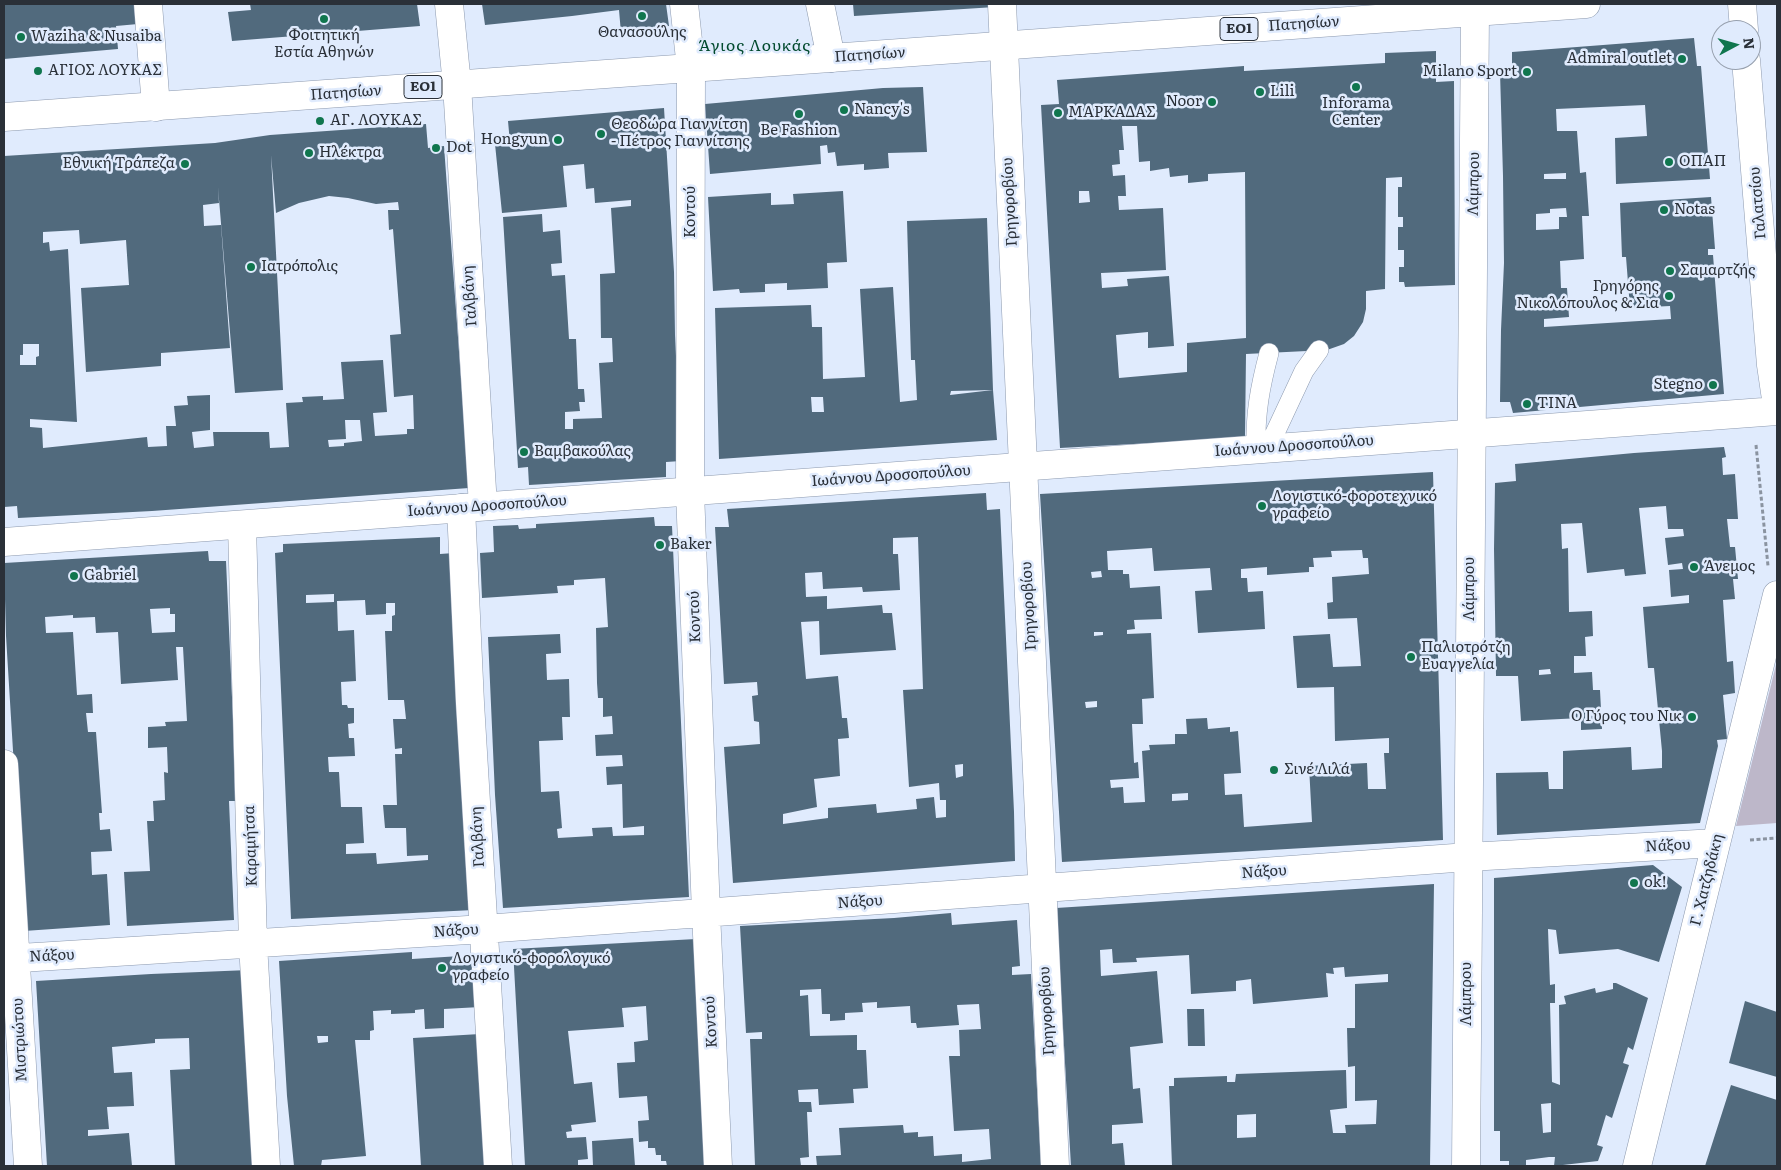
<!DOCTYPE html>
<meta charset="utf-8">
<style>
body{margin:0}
#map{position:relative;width:1781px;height:1170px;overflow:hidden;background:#e0ebfd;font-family:Literata,serif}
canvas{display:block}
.frame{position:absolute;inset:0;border:5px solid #2a3038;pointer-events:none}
.north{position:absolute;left:1711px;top:20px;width:50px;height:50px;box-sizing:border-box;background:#e0ebfd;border:1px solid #97a0ae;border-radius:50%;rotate:84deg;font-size:14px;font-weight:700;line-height:20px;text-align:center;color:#2a3038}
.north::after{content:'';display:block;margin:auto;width:18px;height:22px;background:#10764e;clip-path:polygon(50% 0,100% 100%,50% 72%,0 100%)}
</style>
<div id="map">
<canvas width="1781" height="1170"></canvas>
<div class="frame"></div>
<div class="north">N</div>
</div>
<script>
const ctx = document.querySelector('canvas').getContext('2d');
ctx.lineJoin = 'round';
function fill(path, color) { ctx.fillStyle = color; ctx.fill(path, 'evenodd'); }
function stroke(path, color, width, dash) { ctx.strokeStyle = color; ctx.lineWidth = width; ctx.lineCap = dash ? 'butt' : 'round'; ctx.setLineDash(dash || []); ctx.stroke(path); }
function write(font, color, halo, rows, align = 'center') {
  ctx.font = font + ' Literata,serif'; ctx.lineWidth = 5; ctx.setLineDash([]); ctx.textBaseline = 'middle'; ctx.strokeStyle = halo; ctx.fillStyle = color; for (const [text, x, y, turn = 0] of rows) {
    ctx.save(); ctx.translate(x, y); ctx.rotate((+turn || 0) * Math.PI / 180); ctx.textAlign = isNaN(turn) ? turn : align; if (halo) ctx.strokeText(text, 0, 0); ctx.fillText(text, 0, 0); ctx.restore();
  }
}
fill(new Path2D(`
 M1777,661V823L1736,826Z`), '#bdb7c9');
fill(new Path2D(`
 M4,4H141L138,24L116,26L118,49L4,59Z
 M250,4H417L420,26L232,41L228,12L251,10Z
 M482,4H666L669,26L621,33L619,10L572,16L485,25Z
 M853,4H995V7L854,16Z
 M1694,38L1697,66H1701L1710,179L1616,184L1615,138L1647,136L1645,105L1556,109L1557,131H1577L1580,173L1586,172L1589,216H1582L1584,259L1560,261L1561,288H1567L1569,317L1544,319V327L1671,319L1670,306L1630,308L1626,257H1622L1620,203L1711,197L1715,249H1708V255H1713L1724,394L1513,413L1510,402H1500L1501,330L1504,263L1503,176L1500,72H1512V52ZM1566,173V179H1544V174ZM1566,208L1567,217H1559V229L1536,230V214L1550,213V209Z
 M1436,51V82L1454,81L1455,285L1405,287L1404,282H1399V267H1404V250H1398V227H1403V217H1398V187H1402V177L1386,178L1385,289L1366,291V309L1363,322L1354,336L1344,344L1327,350L1246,354L1245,438L1060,448L1041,105L1059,104L1057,80L1244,66V71L1385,63V53ZM1122,126H1137L1139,162L1150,161V171L1169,168L1170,177L1188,175V183L1208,181V174L1245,172L1246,338L1187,343V372L1119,378L1116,335L1148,332V348L1174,346L1169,276L1127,279L1128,286L1102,288L1101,273L1166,270L1163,208L1119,210L1118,196H1126L1125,175L1113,176L1112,165L1120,164L1119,150H1124ZM1079,191H1089L1090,202L1079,203Z
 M923,87L927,152L888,153L889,168L864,170V164L837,166L835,152L828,153L827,145L820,146L821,164L710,174L705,104L883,88Z
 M664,108L674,272L675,335L681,461L666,462V477L529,485L528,467L518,468L503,217L542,214L543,232L560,230L562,263L551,264L552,276L565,275L569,339H576L578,389H584L585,402H579L580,411L565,412V429H573V419L602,418L599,363L613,362L612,338H601L600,274L615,273L611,208L631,206V200L595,203L594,188L586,189L584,164L563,166L567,207L502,213L495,144L510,143L508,121Z
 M426,124L428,148L444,146L469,488L152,511L18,518L17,506L4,507V156L215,143L270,135ZM271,155L276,213L299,203L329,196L348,198L376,204L398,202L399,210H388L389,230L393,229L401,334L390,335L394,397L413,395L414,429H407V434L375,436L373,413L387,412L383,360L341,362L344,399L323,400V396L302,397L303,402L286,403L289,447L270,448L269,432H213L214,446L194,448L192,432L210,430V395L187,396L188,405L174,406L176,426H166L167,446L148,447L147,437L43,448L42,428L30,427V419L77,422L68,249L50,251L49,242L43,243V232L79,230L80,244L126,240L129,285L81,288L86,372L161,366V353L230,348L221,225L204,226L203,205L219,203L218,187L235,393L283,390ZM23,344H39V356L36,357V365H20V355H23ZM345,420H360L362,441L344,443V446L329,447L328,440L346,439Z
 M843,191L847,262L827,263L828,288L787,290V283L765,284V292L740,293L739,289L713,291L708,197L771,193V205L794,204L793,194Z
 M987,218L993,390L951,391L950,395L993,390L997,440L719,459L715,308L811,305L812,327H822L823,379L865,377L860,289L893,287L900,402L917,400L915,360H911L907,221ZM811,397H823L824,412H812Z
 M1724,447L1726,457L1722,458L1723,475L1735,474L1738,519H1727L1730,547H1735L1738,579H1733L1735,599L1723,600L1727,662L1733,661L1735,693L1723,695L1727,739L1717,740L1718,746L1700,823L1497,835L1496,773L1548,772L1549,789H1563V751L1631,747L1632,770L1662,768V751L1654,668H1648L1643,607L1689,603V595L1671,597L1669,570L1683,569L1682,563L1668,565L1665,538L1684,536L1683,529H1668L1666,506L1639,508L1646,574L1625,576L1624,569L1587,573L1582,523L1561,524L1562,549L1568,548L1569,612L1592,611L1593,636L1585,637L1586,656H1574V673L1592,672L1593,690H1600L1602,729L1581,730V718L1521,721L1518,676H1496L1494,549L1495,483L1516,481L1515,464L1634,453ZM1550,669L1551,674L1539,675V670Z
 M1433,472L1443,840L1062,862L1040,494ZM1152,548L1154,571L1210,568L1212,590L1195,591L1198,633L1265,629L1263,591L1248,592L1247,578H1241V569L1267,567V575L1309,572V567H1314L1313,558L1332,557L1331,551L1362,550L1363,558H1368L1369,574L1332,577L1333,602L1327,603L1328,619L1357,618L1361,666L1333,667L1330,634L1293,636L1297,688L1334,687L1335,741L1389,738V753H1384L1386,789H1368L1367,763L1309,766L1312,822L1244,827L1242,794L1225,795L1224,774L1241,773L1238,731L1230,732V727L1208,729L1207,718L1186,719L1187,734H1175V744L1149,745L1150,750L1142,751L1145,802L1124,803L1123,787L1111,788L1110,780L1139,778L1138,762L1134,763L1132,724H1143L1142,699L1154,698L1151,633L1127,634V630L1135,629L1134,620L1162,619L1160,586L1130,588L1129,574H1123V570H1108L1107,551ZM1101,571L1102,577L1092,578L1091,572ZM1094,632H1103V635L1094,636ZM1097,701V707L1086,708L1085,702ZM1188,793V800L1172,801V794Z
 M986,493L987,510L1000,509L1014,812L1015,861L733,883L724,747L760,744L759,722L754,721L752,696L758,695L757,682L724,684L715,527H729L727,509ZM918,537L923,689L903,690L909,787L939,783L940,800H946V817L936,818L934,797L916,799L917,809L877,813L876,804L828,808V818L783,824V814L817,807L814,779L840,776L838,739L849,738L847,718H842L838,676L806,679L801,622L819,621L820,655L896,650L892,613H883L882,605L827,609V596L806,597L805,573L822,572L823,589L862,587L863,592L900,590L898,554H893V538ZM963,764V776L956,778L955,765Z
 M654,517L655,526H672L689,897L503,908L495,795L488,637L560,634L561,653L546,654L547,680L569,679L570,717H562L563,740L539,741L541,792L559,791L562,828L557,829L558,838L593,836L592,828L612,827L613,836L644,835V826L623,828L622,784L607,785L606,767L623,766L622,755L596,756L595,735L613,734L612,716L603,717V698H598L597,683L596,628L608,627L605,578L574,580V585L557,586L558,593L482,598L480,553L494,552L493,526L518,525L519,529L536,528V524Z
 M440,537V554L454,553L474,910L291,919L275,553L283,552V544ZM334,594V602L306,603V595ZM365,600L366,615L386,614V603H395V615L392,616V631H385L388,700H404L406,719H393L395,749L402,748V754H395L397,805H383L385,828H406L407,856L428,855V860L377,864L376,853L346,854V844L364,843L362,807H341L339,772H329L328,757L355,756L354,738H349L348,724L354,723V708H348L347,705H342L341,682L356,681L354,630L338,631L337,601Z
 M208,551L209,561H226L233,720L235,801H229L234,920L127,926L124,872L150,871L147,821H154L153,801L165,800L164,772L168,773L167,747L148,748V727L166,726L165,722L187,721L183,647H176L178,680L121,684L118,632L96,633L95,617L73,618V615L45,617L46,633L73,632L77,695L92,694L93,713H86L88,732H96L102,813H99L100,830L110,829L112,851L91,852L92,875L107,874L110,925L24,931L6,636L4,563ZM170,608V614H175V632L152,633L150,609Z
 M1653,865L1682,887L1659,962L1618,949L1559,954L1556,930L1548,929L1550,985L1555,984V1003H1550L1552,1082L1560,1085L1559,1005L1566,1004L1564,996L1595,988L1596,993L1613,989V983H1616L1648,998L1633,1050L1628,1047L1623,1063L1629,1065L1612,1118L1606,1115L1597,1145L1603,1147L1598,1161L1554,1166L1555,1157H1549L1526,1160V1165L1509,1166V1161H1500V1131H1494V878ZM1551,1103V1132L1543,1133L1541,1104Z
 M1434,884L1430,1166H1172L1169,1086H1174V1078L1227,1076V1082H1235L1236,1074L1346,1070L1347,1108L1330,1110L1333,1133H1346L1345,1125L1376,1124L1377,1100L1355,1101V1066L1348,1067L1347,1028H1355V984L1388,982V974L1345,977L1344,967L1333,968L1334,974L1326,973L1328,997L1253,1004L1251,979L1236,981V991L1191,994L1189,955L1136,958L1137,962L1113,963L1112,949L1100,950L1101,976L1157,971L1163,1043L1130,1047L1133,1089L1140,1088L1143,1123L1112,1125V1144L1123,1143L1125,1166H1071L1056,908ZM1256,1114V1137L1237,1138V1115Z
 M951,913L952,925L1017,920L1020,966L1012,967V975L1031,974L1041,1166H817L816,1156L841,1155L839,1128L903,1125L904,1133L918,1132V1137L933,1136L934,1156L962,1154V1162L991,1159L989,1129L954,1131L949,1056H960L959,1030L981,1029L979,1004L957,1005L959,1025L917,1028L916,1023H911L910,1006L877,1008V1002L862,1003L863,1012L845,1013V1020L830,1021V1014H822L821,989L800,990V996L808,995L810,1036L857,1035V1050H866L868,1088L853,1089L854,1103L819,1105L818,1089L798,1090L799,1102H811L812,1112H807L809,1157L800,1158L801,1166H755L750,1039H762V1032L746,1033L740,926L894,918Z
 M696,939L709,1166H667L666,1161H661V1155H656L655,1148H648V1141L639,1142L638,1121L649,1120L647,1096L619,1098L617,1063L635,1062L634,1042L648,1040L646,1006L622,1008L624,1027L568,1031L574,1084L592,1082L596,1122L571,1125L572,1131L566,1132L567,1138L586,1137L588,1159L578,1160V1166H525L513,949Z
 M412,952V959L477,955L480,1007L444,1009V1028L425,1029L424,1009L415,1010V1013L391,1014V1010L373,1011L374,1030L370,1031V1040H355L366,1156L322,1160L321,1166H294L287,1096L279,961ZM317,1036H328V1042L318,1043Z
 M249,970L256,1166H175L170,1070L190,1069L189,1038L155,1039V1043L112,1047L114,1073L132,1072L134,1106L107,1107L109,1129L88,1130V1136L129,1133L132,1166H47L36,981L151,974Z
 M1745,1001L1777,1012V1077L1729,1063Z
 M1187,1009H1204L1205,1046H1188Z
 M480,1034L487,1166H421L413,1038Z
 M1731,1085L1777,1100V1166H1705Z
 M633,1138L635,1166H593L592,1141Z`), '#516a7d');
const lane = new Path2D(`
 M1268,448L1304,371L1319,350
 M1256,449C1255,414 1260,387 1269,353`);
const street = new Path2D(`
 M449,4L457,85L483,506
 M684,4L691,68L690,491L706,913L718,1166
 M820,4L831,58
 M1002,4L1055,1166
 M461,508L470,703L498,1166
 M242,525L253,944L266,1166
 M4,764L28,1166
 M4,959L484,929L1468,857L1716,843
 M1466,1166L1475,11
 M1637,1166L1777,595`);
const secondary = new Path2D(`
 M148,4L156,107
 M1742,4L1744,30
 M1746,60L1771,365L1777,406
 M4,542L1777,411`);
const primary = new Path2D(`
 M4,117L1586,4`);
stroke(lane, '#8c99ae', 20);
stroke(street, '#8c99ae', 29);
stroke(secondary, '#8c99ae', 29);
stroke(primary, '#8c99ae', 29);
stroke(new Path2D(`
 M1756,445L1768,566
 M1750,840L1777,838`), '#8a93a0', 3, [4, 2.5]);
stroke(lane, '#fff', 19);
stroke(street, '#fff', 28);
stroke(secondary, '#fff', 28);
stroke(primary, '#fff', 28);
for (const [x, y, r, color] of [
 [642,16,5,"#10764e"],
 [324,19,5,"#10764e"],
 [21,37,5,"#10764e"],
 [1682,59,5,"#10764e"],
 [38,71,5,"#10764e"],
 [1527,72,5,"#10764e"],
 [1356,87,5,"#10764e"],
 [1260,92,5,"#10764e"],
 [1212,102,5,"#10764e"],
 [844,110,5,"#10764e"],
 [1058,113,5,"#10764e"],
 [799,114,5,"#10764e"],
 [320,121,5,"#10764e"],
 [601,134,5,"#10764e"],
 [558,140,5,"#10764e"],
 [436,148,5,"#10764e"],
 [309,153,5,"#10764e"],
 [1669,162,5,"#10764e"],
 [185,164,5,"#10764e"],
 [1664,210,5,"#10764e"],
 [251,267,5,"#10764e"],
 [1670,271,5,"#10764e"],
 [1669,296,5,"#10764e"],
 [1713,385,5,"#10764e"],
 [1527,404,5,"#10764e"],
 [524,452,5,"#10764e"],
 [1262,506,5,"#10764e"],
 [660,545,5,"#10764e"],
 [1694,567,5,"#10764e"],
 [74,576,5,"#10764e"],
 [1411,657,5,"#10764e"],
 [1692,717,5,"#10764e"],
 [1274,770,5,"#10764e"],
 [1634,883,5,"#10764e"],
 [442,968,5,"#10764e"]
]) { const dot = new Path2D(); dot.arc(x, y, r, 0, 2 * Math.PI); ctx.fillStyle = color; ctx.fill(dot); stroke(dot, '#e0ebfd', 2); }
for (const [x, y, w] of [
 [1239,29,38],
 [423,87,38]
]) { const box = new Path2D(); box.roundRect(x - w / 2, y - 11.5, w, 23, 4); ctx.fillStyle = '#e0ebfd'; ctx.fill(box); stroke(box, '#2a3038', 1); }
write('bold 14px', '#2a3038', null, [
 ["ΕΟ1",1239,29],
 ["ΕΟ1",423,87]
]);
write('15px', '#2a3038', '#e0ebfd', [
 ["Πατησίων",1304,24,-4],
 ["Πατησίων",870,55,-4],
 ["Πατησίων",346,93,-4],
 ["Λάμπρου",1474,184,-89],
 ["Γρηγοροβίου",1010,202,-93],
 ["Γαλατσίου",1758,203,-95],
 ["Κοντού",691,212,-90],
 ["Γαλβάνη",470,296,-94],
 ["Ιωάννου Δροσοπούλου",1294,446,-4],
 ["Ιωάννου Δροσοπούλου",891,476,-4],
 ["Ιωάννου Δροσοπούλου",487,506,-4],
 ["Λάμπρου",1470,589,-90],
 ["Γρηγοροβίου",1029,606,-93],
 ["Κοντού",695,617,-92],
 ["Γαλβάνη",478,837,-93],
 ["Καραμήτσα",251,846,-92],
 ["Νάξου",1668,846,-3],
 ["Νάξου",1264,872,-4],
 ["Γ. Χατζηδάκη",1707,880,-76],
 ["Νάξου",860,902,-4],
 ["Νάξου",456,931,-4],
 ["Νάξου",52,956,-3],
 ["Λάμπρου",1467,994,-90],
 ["Γρηγοροβίου",1047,1011,-93],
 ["Κοντού",711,1022,-93],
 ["Μιστριώτου",20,1040,-93]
]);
write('15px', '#2a3038', '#e0ebfd', [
 ["Θανασούλης",642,33,"center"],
 ["Φοιτητική",324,36,"center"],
 ["Εστία Αθηνών",324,53,"center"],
 ["Waziha & Nusaiba",31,37],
 ["Admiral outlet",1672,59,"right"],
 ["ΑΓΙΟΣ ΛΟΥΚΑΣ",48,71],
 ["Milano Sport",1517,72,"right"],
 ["Lili",1270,92],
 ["Noor",1202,102,"right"],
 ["Inforama",1356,104,"center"],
 ["Center",1356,121,"center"],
 ["Nancy's",854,110],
 ["ΜΑΡΚΑΔΑΣ",1068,113],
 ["ΑΓ. ΛΟΥΚΑΣ",330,121],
 ["Θεοδώρα Γιαννίτση",611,125],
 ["- Πέτρος Γιαννίτσης",611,142],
 ["Be Fashion",799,131,"center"],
 ["Hongyun",548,140,"right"],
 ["Dot",446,148],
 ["Ηλέκτρα",319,153],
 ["ΟΠΑΠ",1679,162],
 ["Εθνική Τράπεζα",175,164,"right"],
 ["Notas",1674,210],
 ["Ιατρόπολις",261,267],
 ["Σαμαρτζής",1680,271],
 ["Γρηγόρης",1659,287,"right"],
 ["Νικολόπουλος & Σια",1659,304,"right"],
 ["Stegno",1703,385,"right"],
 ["TINA",1537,404],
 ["Βαμβακούλας",534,452],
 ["Λογιστικό-φοροτεχνικό",1272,497],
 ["γραφείο",1272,514],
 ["Baker",670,545],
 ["Άνεμος",1704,567],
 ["Gabriel",84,576],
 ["Παλιοτρότζη",1421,648],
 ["Ευαγγελία",1421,665],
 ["Ο Γύρος του Νικ",1682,717,"right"],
 ["Σινέ Λιλά",1284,770],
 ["ok!",1644,883],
 ["Λογιστικό-φορολογικό",452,959],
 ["γραφείο",452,976]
], 'left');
ctx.letterSpacing = '1px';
write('16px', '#024a2e', '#e0ebfd', [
 ["Άγιος Λουκάς",755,46]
]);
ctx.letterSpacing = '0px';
</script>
